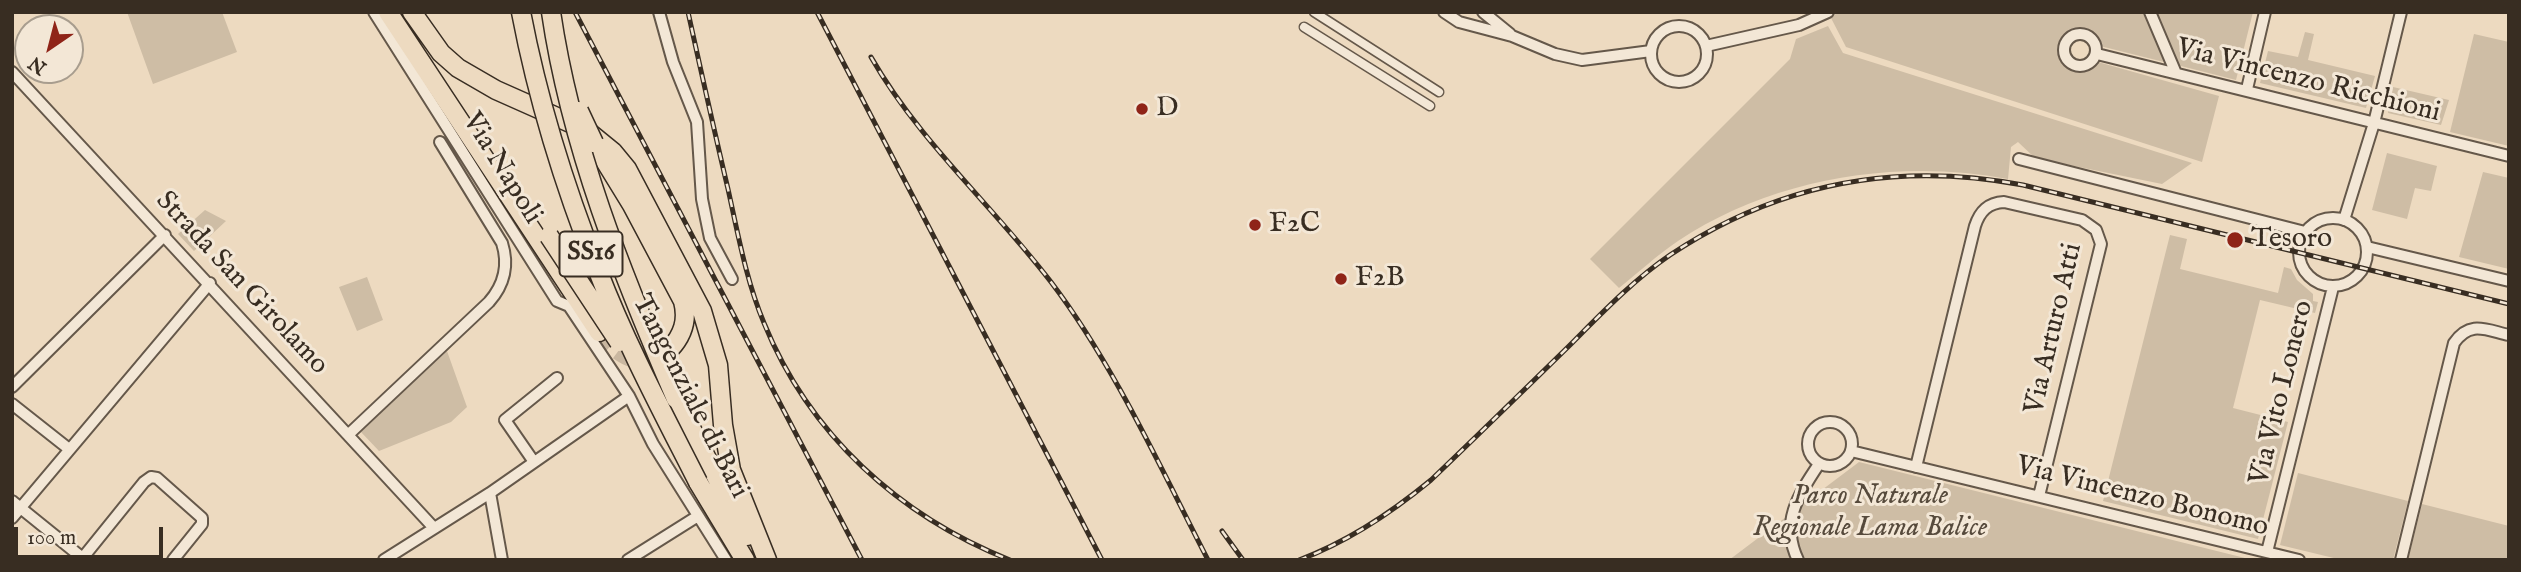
<!DOCTYPE html>
<style>
body{margin:0}
#map{position:relative;width:2521px;height:572px;overflow:hidden;background:#eddac0;font-family:"IM FELL English",serif}
canvas{display:block}
.frame{position:absolute;inset:0;border:14px solid #382d22;pointer-events:none}
.north{position:absolute;left:14px;top:14px;width:70px;height:70px;box-sizing:border-box;background:#f3e7d6;border:2px solid #a89d8e;border-radius:50%;rotate:215deg;font-size:19px;font-weight:700;line-height:28px;text-align:center;color:#382d22}
.north::after{content:'';display:block;margin:auto;width:24px;height:32px;background:#8f2418;clip-path:polygon(50% 0,100% 100%,50% 72%,0 100%)}
.scale{position:absolute;left:14px;top:527px;width:149px;height:32px;box-sizing:border-box;border:4px solid #382d22;border-top:0;padding-left:9px;font-size:21px;line-height:24px;white-space:nowrap;color:#382d22;-webkit-text-stroke:5px #f3e7d6;paint-order:stroke}
</style>
<div id="map">
<canvas width="2521" height="572"></canvas>
<div class="frame"></div>
<div class="north">N</div>
<div class="scale">100 m</div>
</div>
<script>
const ctx = document.querySelector('canvas').getContext('2d');
ctx.lineJoin = 'round';
function fill(path, color) { ctx.fillStyle = color; ctx.fill(path, 'evenodd'); }
function stroke(path, color, width, dash) { ctx.strokeStyle = color; ctx.lineWidth = width; ctx.lineCap = dash ? 'butt' : 'round'; ctx.setLineDash(dash || []); ctx.stroke(path); }
function write(font, color, halo, rows, align = 'center') {
  ctx.font = font + ' "IM FELL English",serif'; ctx.lineWidth = 6; ctx.setLineDash([]); ctx.textBaseline = 'middle'; ctx.strokeStyle = halo; ctx.fillStyle = color; for (const [text, x, y, turn = 0] of rows) {
    ctx.save(); ctx.translate(x, y); ctx.rotate((+turn || 0) * Math.PI / 180); ctx.textAlign = isNaN(turn) ? turn : align; if (halo) ctx.strokeText(text, 0, 0); ctx.fillText(text, 0, 0); ctx.restore();
  }
}
fill(new Path2D(`
 M127,12H222L237,52L153,84Z
 M1838,12H2146L2165,60L2164,62L2100,46C2085,11 2044,34 2067,68L2084,72L2098,62L2219,96L2202,162L1846,47L1831,18Z
 M2156,12H2253L2236,80L2177,65Z
 M1828,26L1843,53L2192,163L2162,184L2035,158L2018,142L2011,147L2008,179C1898,158 1772,178 1678,241C1657,255 1638,273 1619,288L1590,259L1790,59L1796,39Z
 M2305,32L2314,34L2308,60L2375,76L2366,108L2260,83L2268,51L2298,57Z
 M2474,34L2509,42L2507,56L2509,57V146L2450,132Z
 M2393,87L2449,100L2441,125L2388,113Z
 M2387,153L2437,166L2431,191L2415,188L2407,219L2372,210Z
 M2483,172L2509,178V269L2459,257Z
 M205,210L226,221L194,251L178,234Z
 M2170,235L2187,239L2180,269L2278,293L2284,267L2291,269L2297,280L2313,294V301L2318,302L2315,313L2260,300L2233,408L2288,422L2258,539L2103,501Z
 M367,277L383,320L357,331L339,287Z
 M447,351L467,407L451,422L379,451L361,432Z
 M1859,462L2253,560H1729Z
 M2298,473L2408,501L2393,560H2342L2280,545Z
 M2422,504L2509,526V560H2408Z`), '#cebda5');
stroke(new Path2D(`
 M599,332C619,356 642,372 670,349`), '#c9b7a0', 18, [18, 9]);
const pedestrian = new Path2D(`
 M1314,12L1439,92
 M1304,27L1430,106`);
const minor = new Path2D(`
 M374,12L557,301L569,306L629,396L653,444L726,560
 M659,12L673,62L697,122L702,199L710,238L732,279
 M1444,12L1459,22L1512,36L1555,54L1582,60L1651,51
 M1483,12L1510,34
 M2150,12L2175,71
 M1651 54a28 28 0 1 1 56 0a28 28 0 1 1-56 0Z
 M2064 50a16 16 0 1 1 32 0a16 16 0 1 1-32 0Z
 M1706,46L1799,25L1828,12
 M2097,54L2509,156
 M12,72L434,528
 M2247,89L2265,12
 M2019,159L2305,232
 M2299 252a34 34 0 1 1 68 0a34 34 0 1 1-68 0Z
 M2344,220L2374,123L2401,12
 M2367,247L2509,281
 M12,387L165,235
 M12,404L69,449
 M1808 444a22 22 0 1 1 44 0a22 22 0 1 1-44 0Z
 M349,434L489,302C504,285 509,265 502,243L440,142
 M1851,451L2299,560
 M534,462L505,420L557,378
 M1916,467L1975,226C1980,211 1988,203 2004,202L2082,220L2096,230L2101,244L2039,496
 M490,493L502,560
 M12,501L85,560
 M12,518L210,283
 M2267,552L2333,287
 M81,560L144,482L151,477L157,478L202,518V524L173,560
 M384,560L490,493L629,396
 M628,560L698,516
 M1798,560C1780,523 1798,495 1819,464
 M2401,560L2454,343C2470,320 2486,330 2509,335`);
const trunk = new Path2D(`
 M388,12L599,332
 M412,12L441,53L458,68L496,90L586,130L613,152L627,169L702,311L718,365L723,425L731,470L767,560
 M594,143L632,205L683,301C688,320 683,335 670,349
 M676,399L747,536
 M698,482L745,560`);
stroke(pedestrian, '#65584a', 11);
stroke(minor, '#65584a', 14);
stroke(trunk, '#382d22', 21);
stroke(pedestrian, '#f3e7d6', 8);
stroke(minor, '#f3e7d6', 10);
stroke(trunk, '#eddac0', 18);
const rail = new Path2D(`
 M575,12L862,560
 M688,12C701,71 714,130 728,189C738,234 746,280 764,323C809,434 899,516 1010,560
 M817,12L1102,560
 M871,57C919,141 992,205 1051,282C1114,365 1160,467 1208,560
 M1222,531L1243,560
 M1299,560C1347,542 1391,513 1431,480C1477,436 1522,392 1568,347C1600,315 1632,281 1670,255C1778,183 1896,161 2023,185L2509,304`);
stroke(rail, '#382d22', 5);
stroke(rail, '#f3e7d6', 2.5, [8]);
const trunkBridge = new Path2D(`
 M521,12C538,101 565,188 598,271C626,344 663,413 698,482
 M551,12C571,148 622,274 676,399
 M579,111L594,143
 M549,236L619,342`);
stroke(trunkBridge, '#382d22', 21, []);
stroke(trunkBridge, '#eddac0', 18);
for (const [x, y, r, color] of [
 [1142,109,7,"#8f2418"],
 [1255,225,7,"#8f2418"],
 [2235,240,9,"#8f2418"],
 [1341,279,7,"#8f2418"]
]) { const dot = new Path2D(); dot.arc(x, y, r, 0, 2 * Math.PI); ctx.fillStyle = color; ctx.fill(dot); stroke(dot, '#f3e7d6', 2.5); }
for (const [x, y, w] of [
 [591,254,63]
]) { const box = new Path2D(); box.roundRect(x - w / 2, y - 22.5, w, 45, 5); ctx.fillStyle = '#f3e7d6'; ctx.fill(box); stroke(box, '#382d22', 2); }
write('bold 26px', '#382d22', null, [
 ["SS16",591,254]
]);
write('28px', '#382d22', '#f3e7d6', [
 ["Via Vincenzo Ricchioni",2308,82,14],
 ["Via Napoli",501,169,58],
 ["Strada San Girolamo",241,284,47],
 ["Via Arturo Atti",2055,329,-77],
 ["Via Vito Lonero",2283,393,-76],
 ["Tangenziale di Bari",689,397,63],
 ["Via Vincenzo Bonomo",2142,498,14]
]);
write('28px', '#382d22', '#f3e7d6', [
 ["D",1156,109],
 ["F2C",1269,225],
 ["Tesoro",2251,240],
 ["F2B",1355,279]
], 'left');
write('italic 28px', '#564a3c', '#f3e7d6', [
 ["Parco Naturale",1870,497],
 ["Regionale Lama Balice",1870,529]
]);
</script>
